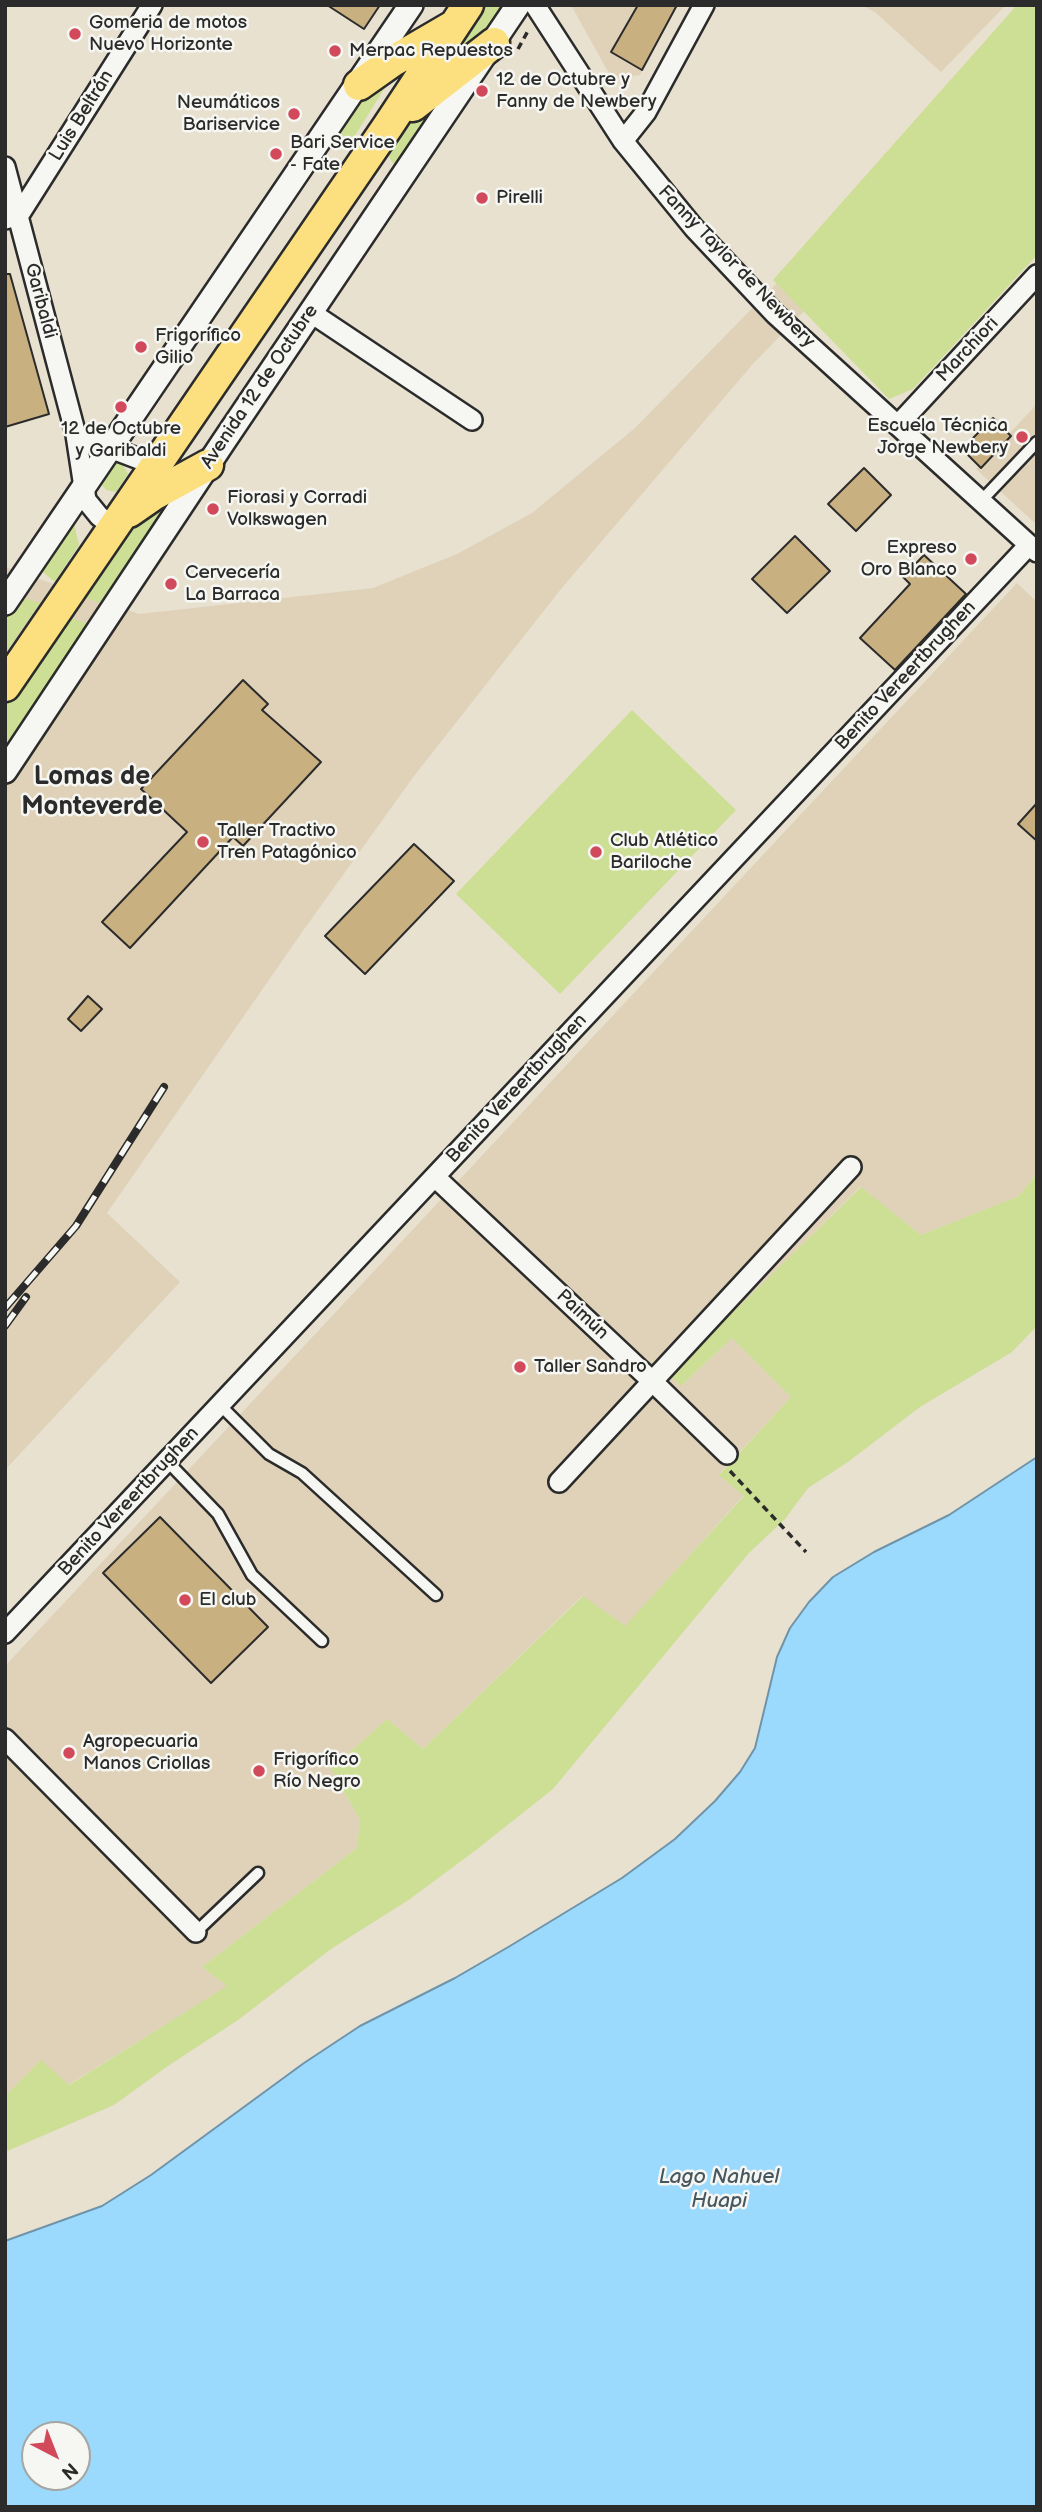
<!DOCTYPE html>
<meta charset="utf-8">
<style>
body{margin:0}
#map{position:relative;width:1042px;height:2512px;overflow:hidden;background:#e8e1d0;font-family:"Balsamiq Sans",sans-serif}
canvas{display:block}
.frame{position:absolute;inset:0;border:7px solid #2b2b2b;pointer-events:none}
.north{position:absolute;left:21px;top:2421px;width:70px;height:70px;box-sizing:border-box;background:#f6f6f2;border:2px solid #a5a5a2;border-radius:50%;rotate:138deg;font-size:19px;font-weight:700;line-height:28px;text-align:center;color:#2b2b2b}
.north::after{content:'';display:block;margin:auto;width:24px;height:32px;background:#d1495b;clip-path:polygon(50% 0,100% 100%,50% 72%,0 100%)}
</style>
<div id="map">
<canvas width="1042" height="2512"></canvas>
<div class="frame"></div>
<div class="north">N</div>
</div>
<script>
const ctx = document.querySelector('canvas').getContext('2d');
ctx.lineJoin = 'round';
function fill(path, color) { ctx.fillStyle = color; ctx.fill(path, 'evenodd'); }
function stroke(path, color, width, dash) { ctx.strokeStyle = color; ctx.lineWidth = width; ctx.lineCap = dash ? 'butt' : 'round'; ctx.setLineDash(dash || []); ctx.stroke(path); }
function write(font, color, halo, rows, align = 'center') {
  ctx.font = font + ' "Balsamiq Sans",sans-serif'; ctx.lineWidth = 5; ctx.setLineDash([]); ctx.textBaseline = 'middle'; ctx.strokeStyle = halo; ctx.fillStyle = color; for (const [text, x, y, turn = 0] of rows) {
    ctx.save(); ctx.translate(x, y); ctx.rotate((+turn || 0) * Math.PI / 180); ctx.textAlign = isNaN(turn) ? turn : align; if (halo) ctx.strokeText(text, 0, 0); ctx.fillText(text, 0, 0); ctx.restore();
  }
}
fill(new Path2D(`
 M571,5H677L640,75L612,79Z
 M862,5H1006L941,72L876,13Z
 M1037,17V70L752,365L561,589L414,776L305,928L107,1213L180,1282L5,1470V567L139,614L373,588L457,554L532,513L635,428Z
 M1037,404V525L976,469Z
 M1017,583L1037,602V1173L1019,1196L921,1235L860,1187L670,1376L682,1385L732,1338L791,1397L719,1474L744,1495L625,1627L582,1596L423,1749L387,1719L331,1769L360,1820L357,1848L202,1967L228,1986L68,2085L7,2093L5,2091V1666Z`), '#dfd2b8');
fill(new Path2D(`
 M480,5H505L481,42L442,66Z
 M1017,5H1037V255L913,389L889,399L773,280Z
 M398,67L349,145L337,128L360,93Z
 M462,73L397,169L385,151L412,111Z
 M114,462L123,465L128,474L116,492L106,490L100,483Z
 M181,487L103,604L80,596L137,518Z
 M73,519L79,545L55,582L38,568Z
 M19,597L40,603L5,653V617Z
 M67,617L89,624L5,748V708Z
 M632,710L736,810L560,994L456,894Z
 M1037,1173V1326L1012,1352L920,1407L848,1462L808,1488L785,1519L748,1554L553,1789L476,1850L410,1899L331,1949L238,2020L168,2066L114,2105L5,2152V2091L8,2093L41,2060L69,2085L227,1986L202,1967L357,1848L360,1820L331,1769L387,1719L423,1749L583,1596L625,1626L744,1496L719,1475L791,1397L732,1338L681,1386L669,1375L861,1187L921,1235L1019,1196Z`), '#ccdf94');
const water = new Path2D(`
 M1037,1457V2507H5V2241L102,2206L151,2175L304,2063L360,2026L455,1978L510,1946L622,1878L675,1839L715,1801L740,1772L755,1748L777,1657L790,1628L809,1602L833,1577L874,1552L949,1515ZM35,2435H77V2477H35Z`);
fill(water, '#9cdafd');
stroke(water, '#6f94a9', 2);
const building = new Path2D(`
 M327,5H380L364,29Z
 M638,5H677L642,70L611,52Z
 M5,274H10L49,414L5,427Z
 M993,418L1011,436L981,468L962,449Z
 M864,468L891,495L856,531L828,504Z
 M795,536L830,571L787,613L752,579Z
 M924,555L966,594L895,670L860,638L910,584L903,577Z
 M243,680L268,704L262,710L321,762L243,846L233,837L130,948L102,922L187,832L141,789Z
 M1037,803V841L1018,824Z
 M414,844L454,881L365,974L325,936Z
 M88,996L102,1009L81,1031L68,1019Z
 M160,1517L268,1627L211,1683L103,1573Z`);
fill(building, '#c9b080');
stroke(building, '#2b2b2b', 2);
const service = new Path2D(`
 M981,501L1037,442
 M220,1405L269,1454L302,1473L436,1595
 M167,1461L218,1514L252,1575L322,1641
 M196,1932L258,1873`);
const minor = new Path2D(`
 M535,5L623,141L694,228L775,314L1037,552
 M623,141L646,112L704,5
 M5,167L76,435L86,500L99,516L113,527
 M5,219L19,215L152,5
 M310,312L472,420
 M898,425L1037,275
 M76,435L155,465
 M435,1177L652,1381L727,1454
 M559,1482L851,1167
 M5,1633L1029,545
 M5,1739L196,1932`);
const tertiary = new Path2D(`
 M5,603L411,5
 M5,771L224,441L518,5`);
const primary = new Path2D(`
 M359,85L393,61L453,26
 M413,106L494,43
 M129,512L155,494L208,465
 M5,686L388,126L468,5`);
stroke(service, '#2b2b2b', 15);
stroke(minor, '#2b2b2b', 24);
stroke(tertiary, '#2b2b2b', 28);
stroke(primary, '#2b2b2b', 35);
stroke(new Path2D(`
 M518,49L529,29
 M730,1471L806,1552`), '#2b2b2b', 3.5, [7, 5]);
stroke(service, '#f6f6f2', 10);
stroke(minor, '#f6f6f2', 19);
stroke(tertiary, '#f6f6f2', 23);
stroke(primary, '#fce080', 30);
const rail = new Path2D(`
 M5,1308L76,1226L164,1087
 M5,1326L26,1297`);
stroke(rail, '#2b2b2b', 8);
stroke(rail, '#f6f6f2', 5, [16]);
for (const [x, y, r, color] of [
 [75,34,7,"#d1495b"],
 [335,51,7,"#d1495b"],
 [482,91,7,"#d1495b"],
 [294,114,7,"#d1495b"],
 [276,154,7,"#d1495b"],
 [482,198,7,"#d1495b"],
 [141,347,7,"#d1495b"],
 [121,407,7,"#d1495b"],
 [1022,437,7,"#d1495b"],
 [213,509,7,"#d1495b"],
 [971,559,7,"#d1495b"],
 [171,584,7,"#d1495b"],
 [203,842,7,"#d1495b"],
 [596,852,7,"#d1495b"],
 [520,1367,7,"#d1495b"],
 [185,1600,7,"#d1495b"],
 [69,1753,7,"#d1495b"],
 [259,1771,7,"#d1495b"]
]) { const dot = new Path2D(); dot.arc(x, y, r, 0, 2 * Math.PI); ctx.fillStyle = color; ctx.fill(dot); stroke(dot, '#f6f6f2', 2.5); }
write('19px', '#2b2b2b', '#f6f6f2', [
 ["Gomeria de motos",89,23],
 ["Nuevo Horizonte",89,45],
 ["Merpac Repuestos",349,51],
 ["12 de Octubre y",496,80],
 ["Fanny de Newbery",496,102],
 ["Neumáticos",280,103,"right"],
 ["Bariservice",280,125,"right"],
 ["Bari Service",290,143],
 ["- Fate",290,165],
 ["Pirelli",496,198],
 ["Frigorífico",155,336],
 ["Gilio",155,358],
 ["Escuela Técnica",1008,426,"right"],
 ["Jorge Newbery",1008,448,"right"],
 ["12 de Octubre",121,429,"center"],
 ["y Garibaldi",121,451,"center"],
 ["Fiorasi y Corradi",227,498],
 ["Volkswagen",227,520],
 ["Expreso",957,548,"right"],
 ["Oro Blanco",957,570,"right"],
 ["Cervecería",185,573],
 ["La Barraca",185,595],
 ["Taller Tractivo",217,831],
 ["Tren Patagónico",217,853],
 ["Club Atlético",610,841],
 ["Bariloche",610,863],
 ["Taller Sandro",534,1367],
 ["El club",199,1600],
 ["Agropecuaria",83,1742],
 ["Manos Criollas",83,1764],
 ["Frigorífico",273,1760],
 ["Río Negro",273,1782]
], 'left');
write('19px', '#2b2b2b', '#f6f6f2', [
 ["Luis Beltrán",82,116,-58],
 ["Fanny Taylor de Newbery",736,267,46],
 ["Garibaldi",40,301,75],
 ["Marchiori",968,350,-47],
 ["Avenida 12 de Octubre",260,387,-56],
 ["Benito Vereertbrughen",906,676,-47],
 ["Benito Vereertbrughen",517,1089,-47],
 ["Paimún",582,1315,43],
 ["Benito Vereertbrughen",129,1502,-47]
]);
write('italic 21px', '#475760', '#f6f6f2', [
 ["Lago Nahuel",719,2178],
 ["Huapi",719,2202]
]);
write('bold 26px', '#2b2b2b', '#f6f6f2', [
 ["Lomas de",92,777],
 ["Monteverde",92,807]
]);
</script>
